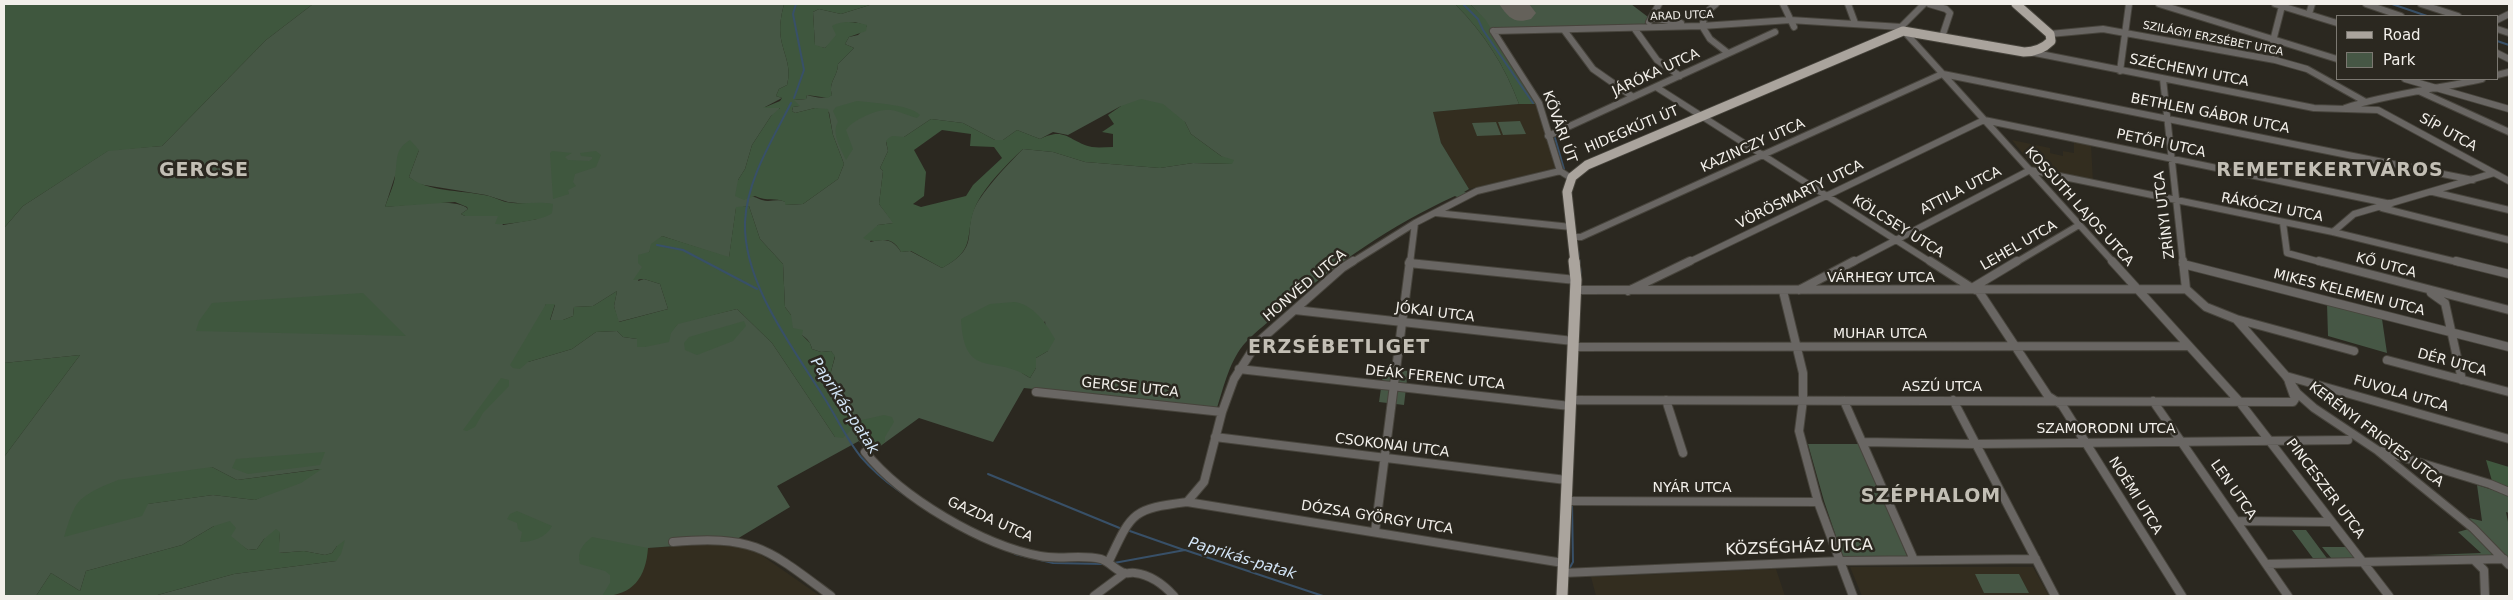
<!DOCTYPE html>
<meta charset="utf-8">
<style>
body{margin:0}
#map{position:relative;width:2513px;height:600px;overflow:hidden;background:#2b2820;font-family:"DejaVu Sans",sans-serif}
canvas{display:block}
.frame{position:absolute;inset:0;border:5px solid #f2efea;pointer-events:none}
.legend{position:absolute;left:2336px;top:15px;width:162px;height:65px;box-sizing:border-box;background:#2b2820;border:1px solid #7b7871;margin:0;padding:6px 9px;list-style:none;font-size:15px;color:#f2efea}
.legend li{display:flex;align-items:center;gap:10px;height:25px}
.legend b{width:25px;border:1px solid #7b7871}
</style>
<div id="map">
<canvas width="2513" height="600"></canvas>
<div class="frame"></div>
<ul class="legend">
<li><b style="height:6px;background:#aaa49d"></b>Road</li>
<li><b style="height:14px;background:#465745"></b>Park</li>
</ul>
</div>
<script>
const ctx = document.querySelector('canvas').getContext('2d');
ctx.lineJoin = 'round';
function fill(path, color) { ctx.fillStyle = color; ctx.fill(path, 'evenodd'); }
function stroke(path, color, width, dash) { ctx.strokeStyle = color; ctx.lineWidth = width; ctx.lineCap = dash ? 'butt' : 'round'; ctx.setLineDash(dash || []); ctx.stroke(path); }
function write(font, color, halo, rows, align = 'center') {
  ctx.font = font + ' "DejaVu Sans",sans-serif'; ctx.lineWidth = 5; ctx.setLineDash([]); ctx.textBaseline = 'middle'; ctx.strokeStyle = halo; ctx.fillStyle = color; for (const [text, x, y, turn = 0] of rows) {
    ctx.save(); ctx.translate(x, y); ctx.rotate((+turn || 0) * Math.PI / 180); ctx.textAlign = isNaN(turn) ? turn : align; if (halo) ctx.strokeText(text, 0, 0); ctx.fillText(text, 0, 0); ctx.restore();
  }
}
fill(new Path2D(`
 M1519,104H1537L1555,168L1469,189L1441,143L1433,112Z
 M2012,140L2050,148V153L2063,156V151L2074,153V141L2091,144L2093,182L2035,169Z
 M732,542L754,550L820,596H607L648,548Z
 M1850,567H2033L2049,596H1862Z
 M1776,569L1785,596H1596L1591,577Z`), '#332d1f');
fill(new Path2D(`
 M313,4H784C781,16 779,27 781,39C784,55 792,67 787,85L779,89L776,96L782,98L765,107H780L778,112L771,116L752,145L745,169L738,180L750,197C756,196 757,199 762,200C770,203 777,198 785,202V205L803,204L838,179L844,164L833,135L829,112L815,108L795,113L792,111L793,107L799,106L794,102V100L806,99L807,95C815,97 824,100 832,95C828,82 838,76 838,64L854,48L845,44L849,37L858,35L867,26L855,22L844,23L833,41L825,48L815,46L813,12L819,9L841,14L873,4H1455C1484,33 1505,66 1519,104L1433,112L1441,143L1469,189L1464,192L1470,193L1459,198L1455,196C1391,225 1334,265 1281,311C1270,321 1256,331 1246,342C1230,359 1224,386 1217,408L1024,388L993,442L919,418L868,455L859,441L777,486L790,507L732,542L648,548L607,596H154L234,574L336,561L337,546L332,553L325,555L304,551L278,553L280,533L264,539L257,549L248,550L214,526L182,545L86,571L80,591L51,573L36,596H4V457L80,355L4,363V228L23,206L109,150L162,146L266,40ZM1121,106L1185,122L1191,134L1232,164L1193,163L1160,168L1085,162L1053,152L1023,149C1007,165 991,182 979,200C959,230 985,245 942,268L910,251L901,252C893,239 885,238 870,242L878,225L894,223L879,204L883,171L880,168L888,151L886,142L904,137L931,119L963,123L995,140H1003L1017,130L1040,139L1053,132L1068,135ZM419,150L409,177L418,184L486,195L508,202L537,205V219L503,225L498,216H465L461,214L468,209C457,197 403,206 385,207L395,176ZM749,206L760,239L783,264L785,307L791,315V330C801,334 810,338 812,349L821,352L831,351L835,357L830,375L835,437L772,343L737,309L678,323C670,335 652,348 637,347V339L623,337L617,331L596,332L572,349L528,362L546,304L555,305L550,321L563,320L573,316L574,307L593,306L617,291L614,306L618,322L668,309L660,284L644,279L638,281L649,252L662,236L729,258L736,208ZM1045,321L1048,351L1036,358V368L1030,378L1022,373ZM212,467L237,480L320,469L255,500L213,495L147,504Z
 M1470,4H1631L1648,17L1643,27L1490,30L1484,19Z
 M1520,121L1526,134L1503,135L1498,122Z
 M1496,122L1501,135L1477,136L1472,123Z
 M2327,304L2382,319L2387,353L2328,336Z
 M1384,368L1408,371L1404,405L1379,402Z
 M1808,444H1860L1907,556L1843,557L1824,501Z
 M2477,485L2509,495V513L2506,512L2509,527V560L2469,518L2482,521Z
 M2472,528L2494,552L2490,557L2426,555L2481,553L2458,532Z
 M2292,530H2306L2329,561H2315Z
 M2322,547H2346L2355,558L2332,559Z
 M1975,574H2019L2029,593H1984Z`), '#465745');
fill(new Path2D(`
 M4,4H313L266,40L162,146L108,151L23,206L4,228Z
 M784,4H873L841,14L819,9L813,12L815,45L825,48L836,35L832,26C842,20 856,22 867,25L866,31L849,37L845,44L854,48L838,64C838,76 828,82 832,95L828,98L807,95L806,99L794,100L800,106L793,107L792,111L795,113L815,108L828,109L833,135L844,164L838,179L803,204L785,205V202C775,197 767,202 755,196L744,200L735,196L738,180L745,169L752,145L771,116L780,108H763L780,101L782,98L776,96L779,89L787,85C792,67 784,55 781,39C779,26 781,16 784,4Z
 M1455,4H1470L1485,19L1537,104H1519C1505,66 1484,33 1455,4Z
 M1141,99L1163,104L1185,122L1191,134L1221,156L1234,160L1232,164L1193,163L1160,168L1085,162L1053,152L1023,149C1007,164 987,184 977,203C962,234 980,248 942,268L911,251L901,252C888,230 879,247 863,238L878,225L893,223L879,204L883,171L880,168L888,151L886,141C892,133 896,137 904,137L931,119L963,123L995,140H1003L1017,130L1040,139C1066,126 1069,142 1092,147C1099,148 1106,147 1113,147V134L1102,132L1114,124L1108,115L1121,106ZM942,130L971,134L970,146L994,147L1002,158L973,185L966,196L921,207L913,204L924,196L926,172L914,150Z
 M857,101C873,103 909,104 920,115L917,118C908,116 900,111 891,110C879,108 852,120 846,130L853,149L846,160C841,149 831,133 838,122L833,111L836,107Z
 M410,140L419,150L409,177C428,192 460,190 484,195C492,196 499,200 506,202C521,205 538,201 553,204L552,213C545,220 506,225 495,224L498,216H465L461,214L468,209L467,207L455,202L385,207C388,197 394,186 395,176C398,159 394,150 410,140Z
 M552,151L572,153L565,157L568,160L589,161L592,159V157L581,156L580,153L596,151L601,155L596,167L575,174L573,182L576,186L568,190L569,194L553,199L550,153Z
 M749,206L760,239L783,264L785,307L791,315L793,328L803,330L802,335L810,343L812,349L821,352L831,351L835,356L830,375L853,428L843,438L835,437L772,343L737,309L678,324L671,333L669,342L645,347H637V339L623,337L617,331L596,332L572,349L528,362L520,369L513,368L510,365L546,304H555L550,320H563L573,316L574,307L593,306L617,291L614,306L619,322L668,309L660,284L644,279L633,280L642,267L638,263V255L649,252L651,244L662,236L729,257L736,207Z
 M363,293L406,336L196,331L199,321L212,303Z
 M1014,302C1033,304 1046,323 1055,339L1048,351L1036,358V368L1030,378C995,353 964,382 961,319L990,304Z
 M744,321L746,326L733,341L697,355L685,350L684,343L689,337Z
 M80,355L4,457V363Z
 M501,378L509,380V386L483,413L475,427L467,431L463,430Z
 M884,415L892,417L894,422L885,437V442L870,453L868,452L875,447L870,438L860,440L854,431L862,420Z
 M325,452L320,465L248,474L232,468L236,459Z
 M2486,460L2509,467V487L2492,481Z
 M212,467L237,480L322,469L301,483L255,500L213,495L148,504L142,516L64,537C67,527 70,516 75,507C83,493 104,486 118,480Z
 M517,511L552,526C546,538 532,542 520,542L522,532L518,529L517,523L507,519L510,514Z
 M230,521L236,528L231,536L248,550L257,549L264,539L276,529L280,532L279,553L304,551L325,555L332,553L337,546L345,540L341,554L336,561L234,574L154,596H36L51,573L80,591L86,571L182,545L214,526Z
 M592,537L648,548C646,577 633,596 602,596L610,583V575L605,571L580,564C577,551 582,545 592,537Z`), '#3f573e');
stroke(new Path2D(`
 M1463,4L1478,19L1483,30L1533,103
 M2392,4L2427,16
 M2497,41L2509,45
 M794,98L804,70L793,14L796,4
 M791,103C772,141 747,179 745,222C743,284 794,349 825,399C837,418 847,440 861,457C886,486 920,505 952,525
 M1555,138L1564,169
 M657,245L683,250L757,289
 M1578,250L1581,275
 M988,474L1122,529
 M1127,530L1184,550
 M1015,554L1053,563L1104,564
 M1114,563L1185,550L1323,596
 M1569,569L1573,562L1572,503`), '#385068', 2);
fill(new Path2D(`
 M1499,4H1529L1536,13L1531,19C1514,24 1509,18 1499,4Z`), '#64615a');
const minorFar1 = new Path2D(`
 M1783,4L1794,27
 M1848,4L1855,23
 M1929,4L1946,9L1950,13L1942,37
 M2159,4L2337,59
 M2275,4L2337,23
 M2366,4L2401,16
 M2421,4L2458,16
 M1709,10L1716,4
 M2309,14L2312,4
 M1705,16L1702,26L1710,39L1728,53
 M1651,18L1681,23
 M2497,20L2509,14
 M1649,22L1659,4
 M1901,27L1924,4
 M1634,28L1657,60L1680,76
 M1902,29L2114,263
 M2497,29L2509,33
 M1564,30L1593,69L1633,97
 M1493,31L1702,26L1790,20L1901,27
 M1493,31L1539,103L1560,171L1571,178
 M2050,34L2103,29L2275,60L2307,69L2364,101
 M2030,52L2314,108L2378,110L2509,181
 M2497,53L2509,59
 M2275,60L2273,41L2282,6
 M2120,71L2129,4
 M1943,74L2473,180
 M2497,75L2509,72
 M2163,79L2183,263
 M2405,79L2509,109
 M1656,87L1932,263
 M2421,92L2509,132
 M2345,108C2388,94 2437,89 2482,79
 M1984,120L2391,204
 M1548,136L1775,32
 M2030,170L2333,232L2461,263
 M2433,192L2509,210
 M2382,208L2509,240
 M1436,213L1571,227
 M2283,223L2287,253L2324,263
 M2333,232L2354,214L2494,173
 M1572,237H1581L1942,74
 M1351,263L1415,223L1477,191L1560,171
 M1410,263L1415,223
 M1687,263L1984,120
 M1852,263L2030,170
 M2015,263L2079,225`);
const minor = new Path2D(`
 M1930,261L1975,290
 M2112,261L2238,400L2389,596
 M2183,261L2186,289L2206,307L2236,319L2354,351
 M2319,261L2509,310
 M2456,261L2509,274
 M1409,263L1576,280
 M2183,264L2509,347
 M1972,288L2017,261
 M1575,290L2186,289
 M1799,290L1854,261
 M1978,290L2048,396L2062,405L2182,596
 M1628,291L1690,261
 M1783,291L1803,373V400L1799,431L1818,502L1853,596
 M2431,293L2445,303L2462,380
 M1295,310L1573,341
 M2236,319L2286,376L2297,393L2314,408L2377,450L2473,528L2509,565
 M1572,347L2187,346
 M2387,360L2509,392
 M1239,369L1570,406
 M2286,376L2509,439
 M1036,392L1222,412
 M1570,400L2293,402L2295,399L2289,382
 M1666,400L1683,453
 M1953,400L2055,596
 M1844,401L1914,560
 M2153,401L2288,596
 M1215,437L1566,480
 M1863,442L1976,444L2348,440
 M2382,451L2490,484L2509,492
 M865,452C902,498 982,545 1040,556C1060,560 1081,554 1101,559C1110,562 1115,570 1124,573C1128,574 1131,572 1135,573C1151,575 1164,585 1174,596
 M1566,501L1818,502
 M1187,502L1204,482L1222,412L1234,379L1257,343L1342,268L1353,261
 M2238,521L2331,522
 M1375,532L1410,261
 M673,542C755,535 768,549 831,596
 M2474,560L2484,570L2485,596
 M1109,561C1132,512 1132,509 1187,502L1563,563
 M2266,564L2504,559
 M1563,573L1840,561L2036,559
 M1094,596L1125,573`);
const majorFar1 = new Path2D(`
 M1575,263L1567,192L1572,177L1587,165L1903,31L2024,52C2035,52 2043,49 2051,41L2050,34L2016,4`);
const major = new Path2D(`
 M1562,596L1576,280L1574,261`);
stroke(minorFar1, '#47443c', 8);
stroke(minor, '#47443c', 10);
stroke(majorFar1, '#47443c', 11);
stroke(major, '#47443c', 13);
stroke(minorFar1, '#696663', 6);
stroke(minor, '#696663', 8);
stroke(majorFar1, '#aaa49d', 9);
stroke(major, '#aaa49d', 11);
write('11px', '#f2efea', '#2b2820', [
 ["ARAD UTCA",1682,16,-2],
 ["SZILÁGYI ERZSÉBET UTCA",2213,39,11]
]);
write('14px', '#f2efea', '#2b2820', [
 ["SZÉCHENYI UTCA",2189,71,11],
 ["JÁRÓKA UTCA",1656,73,-25],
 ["BETHLEN GÁBOR UTCA",2210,114,11],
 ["KŐVÁRI ÚT",1559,127,70],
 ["HIDEGKÚTI ÚT",1632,130,-23],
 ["SÍP UTCA",2448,133,29],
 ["PETŐFI UTCA",2161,144,12],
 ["KAZINCZY UTCA",1753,146,-24],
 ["ATTILA UTCA",1961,191,-27],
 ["VÖRÖSMARTY UTCA",1800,195,-26],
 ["KOSSUTH LAJOS UTCA",2079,207,48],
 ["RÁKÓCZI UTCA",2272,208,11],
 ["ZRÍNYI UTCA",2165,215,-97],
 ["KÖLCSEY UTCA",1898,227,32],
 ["LEHEL UTCA",2019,246,-30],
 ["KŐ UTCA",2386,266,15],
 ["VÁRHEGY UTCA",1881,278],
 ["HONVÉD UTCA",1305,286,-40],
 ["MIKES KELEMEN UTCA",2349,293,14],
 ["JÓKAI UTCA",1435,313,7],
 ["MUHAR UTCA",1880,334],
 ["DÉR UTCA",2452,363,15],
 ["DEÁK FERENC UTCA",1435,378,6],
 ["ASZÚ UTCA",1942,387],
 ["GERCSE UTCA",1130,388,6],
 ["FUVOLA UTCA",2401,394,16],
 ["SZAMORODNI UTCA",2106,429],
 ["KERÉNYI FRIGYES UTCA",2376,435,37],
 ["CSOKONAI UTCA",1392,446,7],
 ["NYÁR UTCA",1692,488],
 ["PINCESZER UTCA",2325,489,53],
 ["LEN UTCA",2233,490,55],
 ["NOÉMI UTCA",2135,496,58],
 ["DÓZSA GYÖRGY UTCA",1377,518,9],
 ["GAZDA UTCA",990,520,24]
]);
write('italic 15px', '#d4e6f8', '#2b2820', [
 ["Paprikás-patak",844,406,57],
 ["Paprikás-patak",1242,559,17]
]);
write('16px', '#f2efea', '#2b2820', [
 ["KÖZSÉGHÁZ UTCA",1799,548,-2]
]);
ctx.letterSpacing = '1px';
write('bold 19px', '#c3bfb5', '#2b2820', [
 ["GERCSE",204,171],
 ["REMETEKERTVÁROS",2330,171],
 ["ERZSÉBETLIGET",1339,348],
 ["SZÉPHALOM",1931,497]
]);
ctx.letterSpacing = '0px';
</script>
